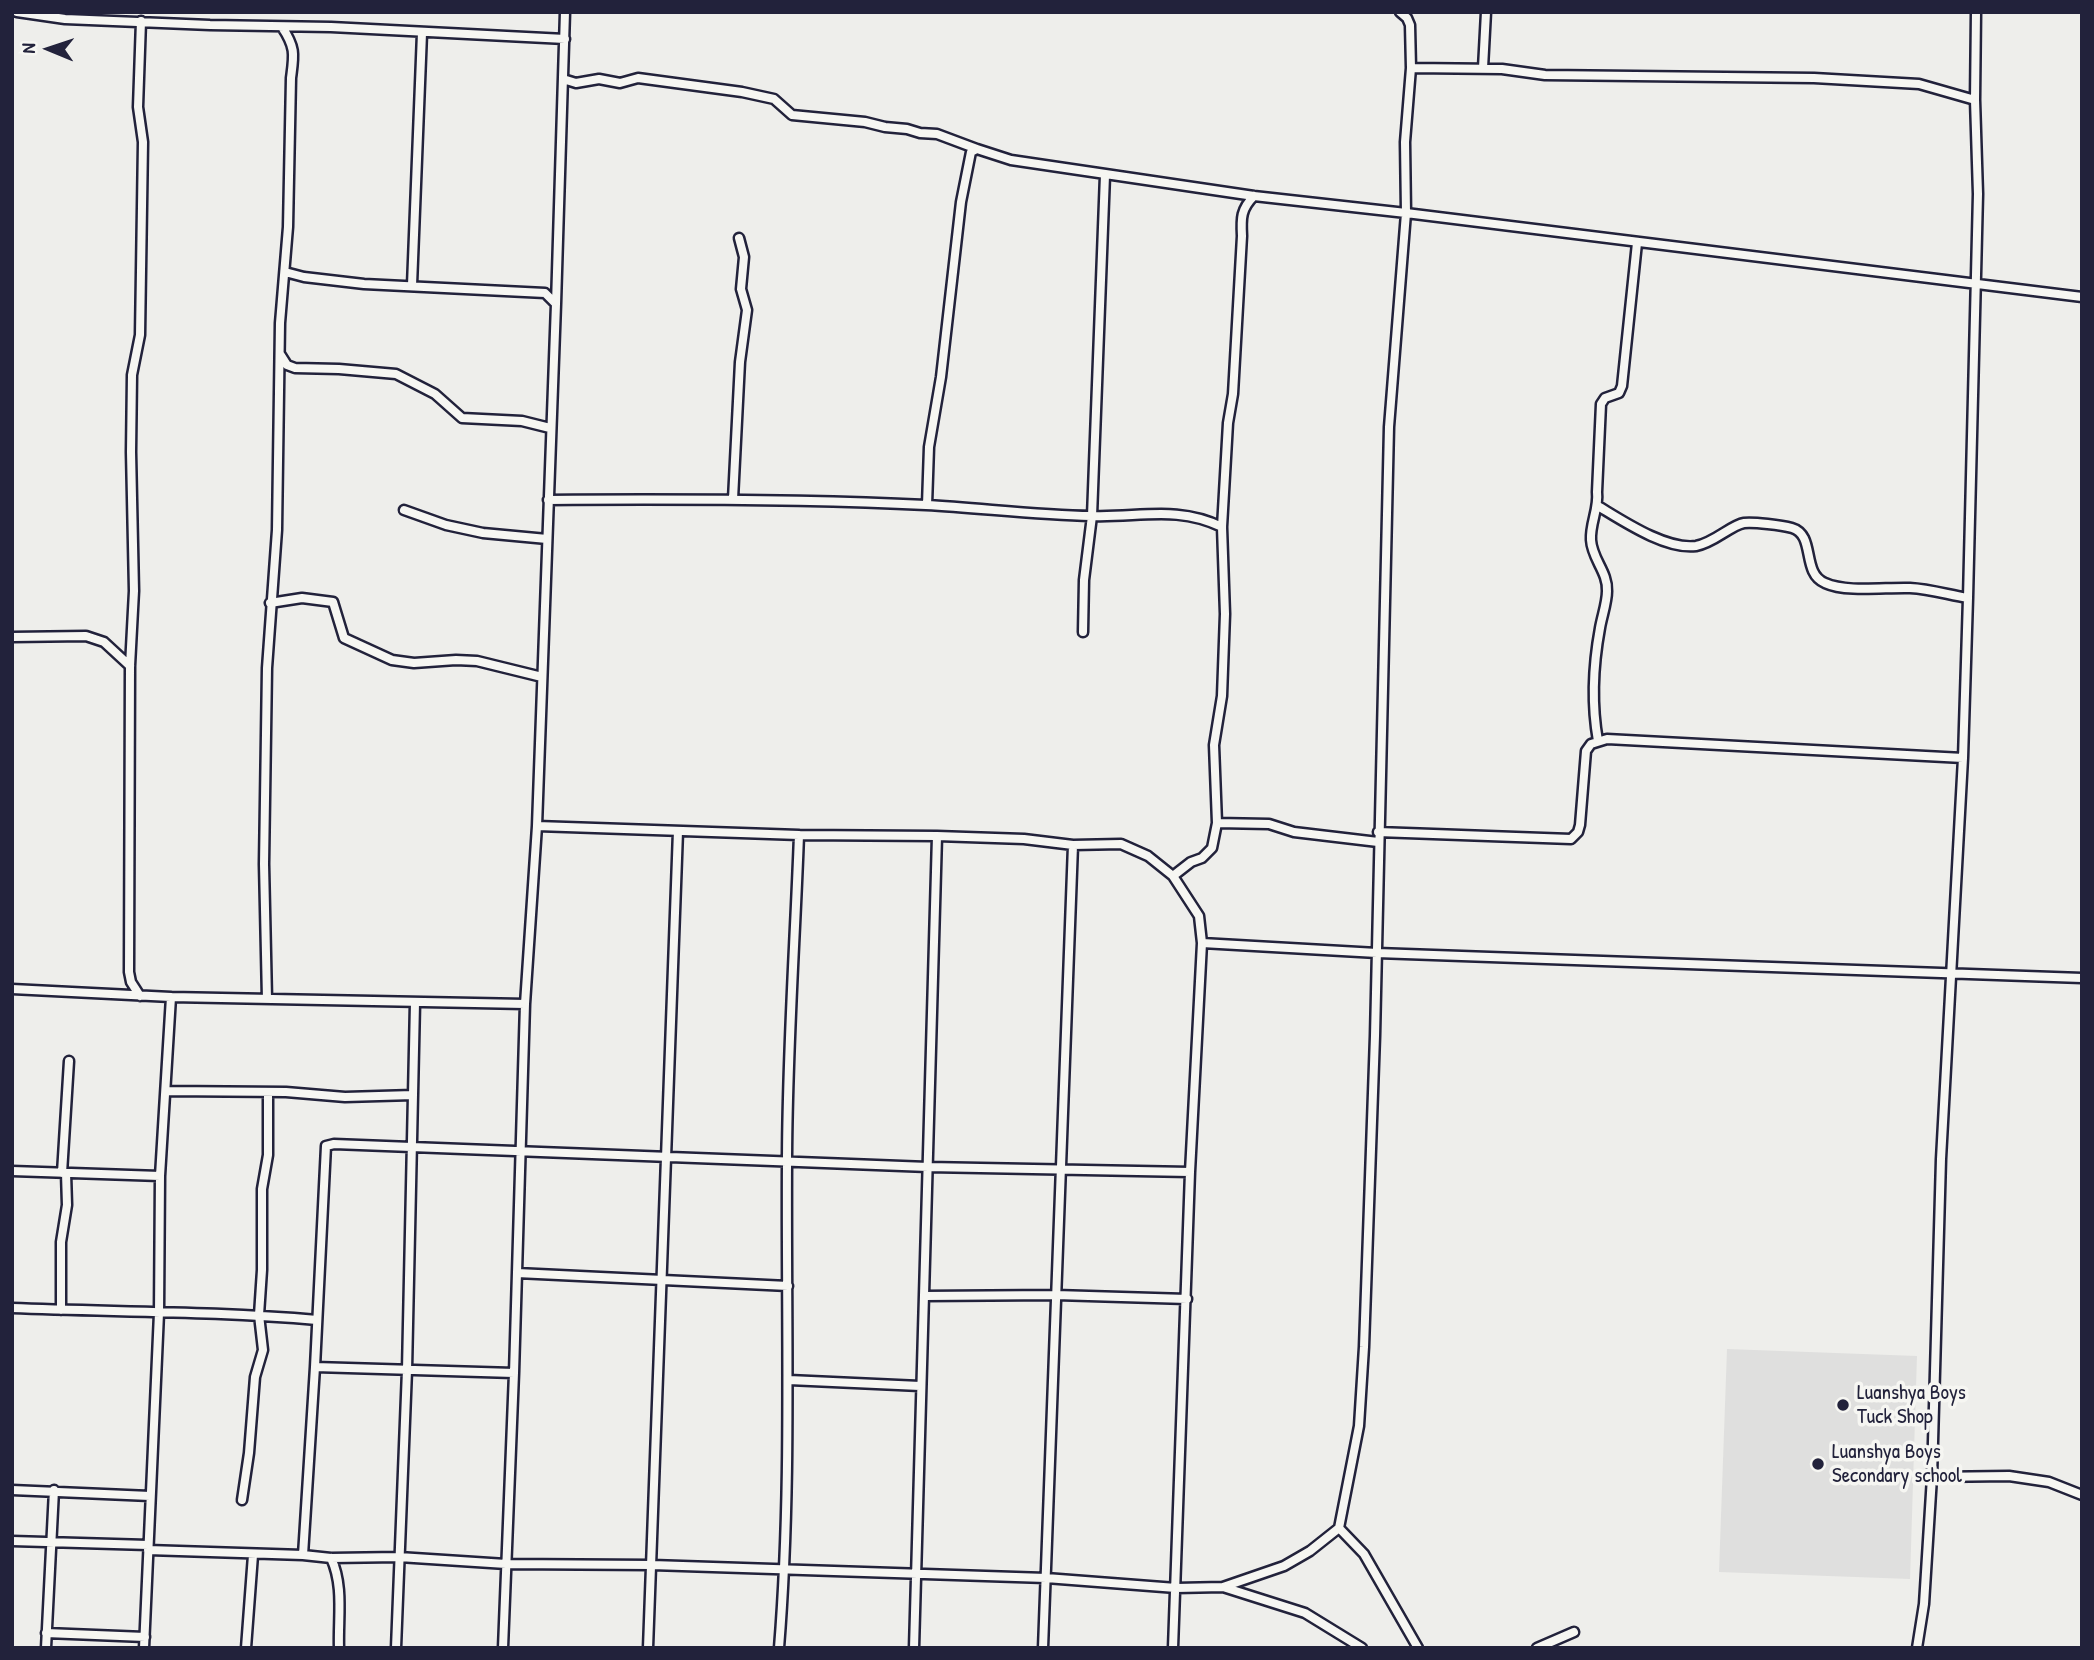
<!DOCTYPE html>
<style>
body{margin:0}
#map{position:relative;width:2094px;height:1660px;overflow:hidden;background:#eeeeeb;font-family:"Patrick Hand",sans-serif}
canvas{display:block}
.frame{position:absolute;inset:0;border:14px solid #22223b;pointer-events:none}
.north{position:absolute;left:14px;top:14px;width:70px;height:70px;-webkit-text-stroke:5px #f6f6f2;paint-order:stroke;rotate:272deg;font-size:19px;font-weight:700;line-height:28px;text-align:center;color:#22223b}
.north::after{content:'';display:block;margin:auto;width:24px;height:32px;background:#22223b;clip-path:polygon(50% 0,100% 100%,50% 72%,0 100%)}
</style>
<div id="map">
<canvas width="2094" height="1660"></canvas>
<div class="frame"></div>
<div class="north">N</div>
</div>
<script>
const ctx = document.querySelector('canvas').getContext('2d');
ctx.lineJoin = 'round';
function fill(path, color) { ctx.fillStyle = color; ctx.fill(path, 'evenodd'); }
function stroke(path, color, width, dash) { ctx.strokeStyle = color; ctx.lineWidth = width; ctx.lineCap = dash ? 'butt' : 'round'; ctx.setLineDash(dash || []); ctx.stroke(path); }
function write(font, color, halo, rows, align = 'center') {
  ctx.font = font + ' "Patrick Hand",sans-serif'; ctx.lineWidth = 7; ctx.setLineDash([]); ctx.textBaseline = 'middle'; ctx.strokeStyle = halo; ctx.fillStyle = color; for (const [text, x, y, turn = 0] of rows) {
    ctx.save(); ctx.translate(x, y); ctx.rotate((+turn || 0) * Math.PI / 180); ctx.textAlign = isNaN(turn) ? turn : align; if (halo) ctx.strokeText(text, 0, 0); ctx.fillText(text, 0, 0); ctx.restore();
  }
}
fill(new Path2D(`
 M1727,1349L1917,1356L1910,1579L1719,1572Z`), '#dfdfde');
const street = new Path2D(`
 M17,12L65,19L210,25L331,27L565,39
 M1400,12L1407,18L1410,25L1411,68L1405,142L1406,213L1389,427L1375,1036L1364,1347L1359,1426L1339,1528L1364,1554L1418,1648
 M1411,68L1502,69L1545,75L1814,78L1919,84L1975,100
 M1483,68L1486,12
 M563,79L576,83L599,79L620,83L638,78L742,92L774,99L792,115L865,122L885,127L907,129L920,133L937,134L977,149
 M285,272L304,277L364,284L545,293L556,304L537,826L525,1004L514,1373L503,1648
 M412,285L422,33
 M556,304L565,12
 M280,354L287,365L295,368L339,369L396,374L435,394L462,418L522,421L550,428
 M733,499L740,362L747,310L741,289L744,257L739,238
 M548,500C674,499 800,499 926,505C981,508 1036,515 1091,516C1138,518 1177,505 1222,527
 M927,505L929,447L941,377L961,202L971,152L977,149L1011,160L1254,196L1406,213L2082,297
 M1598,506C1623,521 1666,550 1696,546C1714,543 1731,525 1744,523C1754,522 1781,525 1792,528C1816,535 1801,573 1825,583C1847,593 1886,587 1910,588C1930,589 1949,595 1968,598
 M404,510L446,525L483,533L547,539
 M270,603L302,598L333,602L344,638L392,660L414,663L456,660L477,661L542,677
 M1083,632L1084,580L1092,516L1105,175
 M12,637L86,636L104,642L130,666
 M1598,741C1591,702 1593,666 1600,628C1602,616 1607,603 1607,591C1608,572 1592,559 1591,540C1590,523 1599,509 1597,492L1601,404L1605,398L1619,393L1622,386L1637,243
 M1217,823L1269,824L1294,832L1378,842
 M537,826L799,835L937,836L1024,839L1073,845L1121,844L1148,856L1173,876L1199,916L1202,943L1190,1172L1173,1648
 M1378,832L1571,839L1578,832L1580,825L1586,751L1591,744L1607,739L1963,758
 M1173,876L1191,862L1202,858L1212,848L1217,823L1214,745L1222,696L1225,614L1222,527L1228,423L1233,394L1242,236C1241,218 1241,209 1254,196
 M1202,943L1377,953L2082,978
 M12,989L171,997L160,1176L159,1313L144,1648
 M140,996L131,982L129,972L130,666L134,591L131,452L132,375L140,335L143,142L138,107L141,21
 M171,997L525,1004
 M267,999L264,864L267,668L277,530L280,323L288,227L291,78C294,55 296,48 282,27
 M167,1091L286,1092L345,1097L413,1095
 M12,1171L160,1176
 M62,1173L69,1061
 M517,1273L788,1286
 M924,1296L1056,1295L1187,1299
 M12,1308C114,1312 216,1311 317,1320
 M61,1310V1242L67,1205L66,1173
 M315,1367L514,1373
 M789,1380L920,1386
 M1932,1477L2009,1476L2049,1482L2082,1495
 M12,1490L150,1496
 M242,1500L249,1453L255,1377L263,1350L259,1315L262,1270V1189L268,1155V1094
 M12,1541L148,1545
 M148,1550L303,1555L331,1558L399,1557L506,1564L652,1565L1046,1578L1176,1588L1223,1587L1284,1566L1310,1551L1339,1528
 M303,1555L315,1367L326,1146L334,1144L928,1167L1190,1172
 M331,1558C344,1586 338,1617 339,1648
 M1223,1587L1305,1613L1362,1648
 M46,1633L145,1637
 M46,1648L54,1490
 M246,1648L253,1555
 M396,1648L407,1370L415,1003
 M648,1648L678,831
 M779,1648C792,1487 786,1326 787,1164C787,1054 795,944 799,835
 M914,1648L937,836
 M1043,1648L1073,845
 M1537,1648L1574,1632
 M1917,1648L1924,1604L1932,1477L1941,1159L1963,758L1968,598L1978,194L1975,100L1976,12`);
stroke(street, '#22223b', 13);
stroke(street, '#f6f6f2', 8);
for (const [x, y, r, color] of [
 [1843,1405,7,"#22223b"],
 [1818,1464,7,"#22223b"]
]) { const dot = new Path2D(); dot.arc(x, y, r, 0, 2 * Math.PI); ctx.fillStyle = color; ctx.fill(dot); stroke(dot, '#f6f6f2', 2.5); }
write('21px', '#22223b', '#f6f6f2', [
 ["Luanshya Boys",1857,1393],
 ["Tuck Shop",1857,1417],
 ["Luanshya Boys",1832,1452],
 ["Secondary school",1832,1476]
], 'left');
</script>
